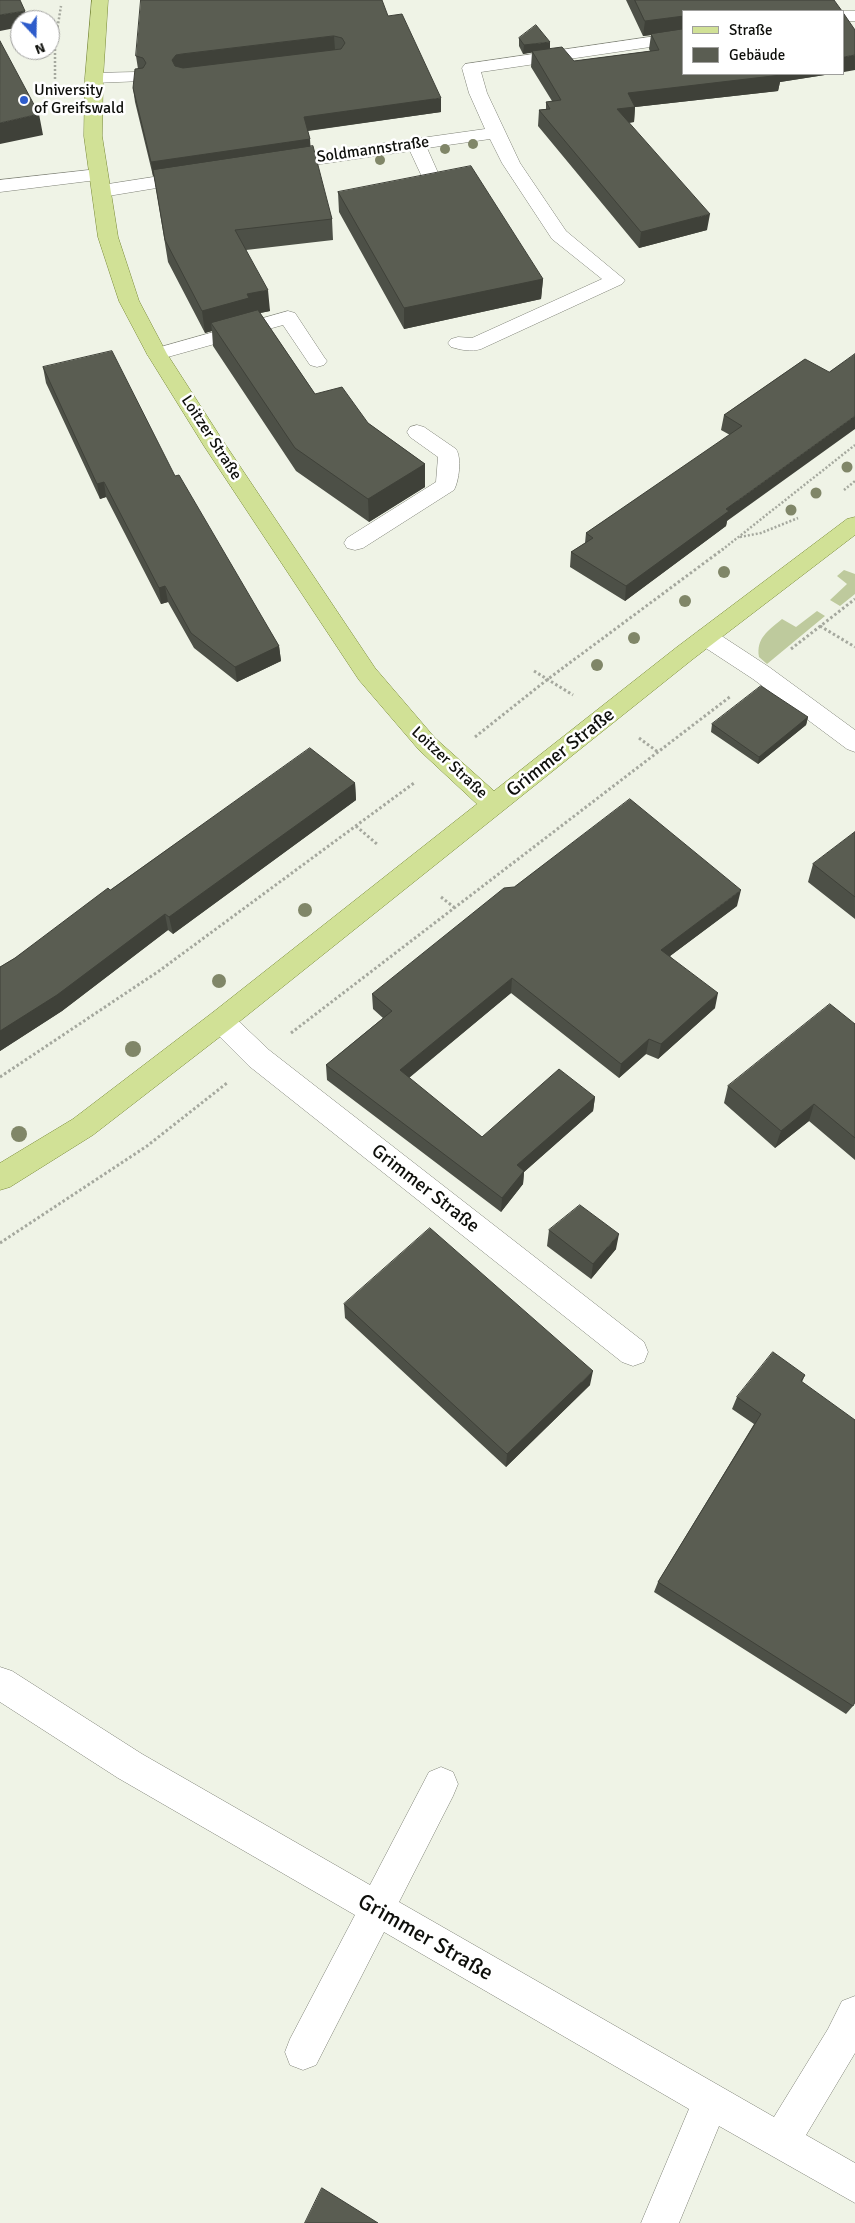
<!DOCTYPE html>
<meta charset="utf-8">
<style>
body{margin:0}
#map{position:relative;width:855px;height:2223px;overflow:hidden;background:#eff3e6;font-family:Signika,sans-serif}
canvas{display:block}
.legend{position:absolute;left:682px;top:10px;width:162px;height:65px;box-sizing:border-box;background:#fff;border:1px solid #9f9f9d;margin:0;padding:6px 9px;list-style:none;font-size:15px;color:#0e0f0b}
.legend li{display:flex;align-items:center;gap:10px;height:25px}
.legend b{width:25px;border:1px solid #9f9f9d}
.north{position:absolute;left:10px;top:10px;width:50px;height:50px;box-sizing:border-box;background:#fff;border:1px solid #9f9f9d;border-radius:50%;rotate:159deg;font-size:14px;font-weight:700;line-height:20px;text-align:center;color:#0e0f0b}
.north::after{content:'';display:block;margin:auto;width:18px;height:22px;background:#2e5ccb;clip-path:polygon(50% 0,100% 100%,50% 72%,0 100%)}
</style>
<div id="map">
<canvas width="855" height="2223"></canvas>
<ul class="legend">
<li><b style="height:6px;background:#d1e196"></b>Straße</li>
<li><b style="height:14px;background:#5a5d52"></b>Gebäude</li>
</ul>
<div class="north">N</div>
</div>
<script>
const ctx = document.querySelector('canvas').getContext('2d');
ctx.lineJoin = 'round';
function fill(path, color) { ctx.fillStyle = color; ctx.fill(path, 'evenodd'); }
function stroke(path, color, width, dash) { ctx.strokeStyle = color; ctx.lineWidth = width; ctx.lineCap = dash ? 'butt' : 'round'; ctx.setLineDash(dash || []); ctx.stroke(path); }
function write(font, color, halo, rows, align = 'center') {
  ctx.font = font + ' Signika,sans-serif'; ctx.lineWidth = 5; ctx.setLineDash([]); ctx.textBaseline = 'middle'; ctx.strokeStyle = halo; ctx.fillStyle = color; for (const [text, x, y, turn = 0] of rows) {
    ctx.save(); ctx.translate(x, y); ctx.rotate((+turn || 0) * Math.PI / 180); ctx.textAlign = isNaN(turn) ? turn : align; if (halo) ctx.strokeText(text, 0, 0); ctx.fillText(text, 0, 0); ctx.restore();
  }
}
fill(new Path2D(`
 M844,570L855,574V594L840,606L830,600L847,584L837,576Z
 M817,611L825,616L767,664L759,657C756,638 768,631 782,619L796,627Z`), '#beca9d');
const minor = new Path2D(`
 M843,11H855V21H844Z
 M684,32V42L481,72L487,93L520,163L566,231L625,280L622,284L481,349C471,352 461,350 451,347L448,343L451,339L458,337L472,338L602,279L552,239L502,163L490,139L427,148L439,175L437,179H423L410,151L279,170L272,168L270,164L272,160L279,158L485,129L469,93L462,68L465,64Z
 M137,72L143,73L146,77L143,81L94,83L88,82L85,78L88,74L94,73Z
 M98,169L105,171L107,175L105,179L0,192V180Z
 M192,171L199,173L201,177L199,181L102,197L95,195L93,191L95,187L102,185Z
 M288,311L295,313L324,357L327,361L324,365L317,367L310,365L283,325L157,360L150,358L147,354L150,350Z
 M417,425L424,427L456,449C462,458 459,481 454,490L363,548L355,550L347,548L344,543L347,538L436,482L438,457L410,437L407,432L410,427Z
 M706,629L714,631L769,667L855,730V752L847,749L753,679L698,643L695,637L698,631Z
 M221,1010L230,1013L269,1050L644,1342L648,1352L644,1362L633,1366L622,1362L249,1066L212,1029L208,1021L212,1013Z
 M0,1667L12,1671L142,1754L370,1885L429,1772L441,1767L453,1772L458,1784L453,1796L399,1902L774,2117L828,2029L842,2001L855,1996V2053L806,2135L855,2163V2203L719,2126L679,2223H641L689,2109L384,1932L316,2065L303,2070L290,2065L285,2052L290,2039L355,1915L118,1778L0,1702Z`);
const major = new Path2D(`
 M92,0H108L103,78L102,136L118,237L139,301L167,354L223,441L375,668L435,738L494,791L677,647L847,519L855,517V535L693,659L230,1029L93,1135L10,1187L0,1190V1163L73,1119L212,1013L477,804L419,750L359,680L204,446L147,354L119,301L98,237L84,136L85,78Z`);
stroke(minor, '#7f8277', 1);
stroke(major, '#798a38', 1);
stroke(new Path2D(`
 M55,79V43L61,6
 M844,490L855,481
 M740,537L761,533L798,518
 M722,550L855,445`), '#a5a89e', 2.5, [2, 2]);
stroke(new Path2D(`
 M820,626L855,647
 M791,649L855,599
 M534,671L573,695
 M475,737L548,679L723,549
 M639,738L658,752
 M356,826L378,845
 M441,897L455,908
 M291,1033L731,696
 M0,1077L159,971L414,783
 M0,1243L147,1146L227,1083`), '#a5a89e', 3, [2.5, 2.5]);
fill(minor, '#fff');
fill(major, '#d1e196');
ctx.fillStyle = '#808668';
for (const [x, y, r] of [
 [473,144,5],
 [445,149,5],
 [380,160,5],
 [847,467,5.5],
 [816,493,5.5],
 [791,510,5.5],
 [724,572,6],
 [685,601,6],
 [634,638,6],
 [597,665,6],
 [305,910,7],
 [219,981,7],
 [133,1049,8],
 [19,1134,8]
]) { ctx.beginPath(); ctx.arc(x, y, r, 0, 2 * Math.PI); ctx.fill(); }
fill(new Path2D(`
 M626,0H834L684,11V74H831L780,82L778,91L635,107L634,122L629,123L707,230L639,248L538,126L539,110L546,109V102L552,101L531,67L532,52L523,54L519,46V38L550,49L574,61L650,51L649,49L651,35L643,36Z
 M388,16L441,112L308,131L310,146L332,219L333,240L246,250L270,311L260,313L315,394L368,423L425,464V487L369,522L296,471L213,346L212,331L205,333L168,262L154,176H153L135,102L133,88L138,69L136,56Z
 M338,192L543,279L541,299L404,329L339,212Z
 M805,359L727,521L726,526L625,601L570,567L571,552L585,543L586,533L730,435L721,430L724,415Z
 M43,367L175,476L279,646L281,661L237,682L194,648L168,602L161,604L106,497L100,499L46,383Z
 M808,717L806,725L758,764L711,732L712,724Z
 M355,783L356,800L173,934L168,930L62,1011L0,1051V967L15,958L110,890Z
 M855,832V919L808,882L813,864Z
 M737,906L670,956L715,1008L658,1059L646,1054L619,1078L511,993L409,1078L482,1137L595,1097L593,1111L524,1172L523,1184L501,1212L327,1080L326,1065L383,1018L373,1009L372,994Z
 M855,1024V1160L809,1121L775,1148L724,1103L728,1086Z
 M549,1230L616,1249L591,1279L547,1246Z
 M344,1304L590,1385L506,1467L345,1318Z
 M805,1375L802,1382L853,1706L846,1714L654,1592L658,1582L754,1424L732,1409L737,1397Z`), '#4d5047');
fill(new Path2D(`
 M25,11L27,20H20V27L0,31V15Z
 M684,16V31L643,36L645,21Z
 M334,36L335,50L174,74L172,60L176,55Z
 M550,42V50L523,54L524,45Z
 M855,55V70L844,72V57Z
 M774,74H831L780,82L778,91L635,107L634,122L615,124L617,109L628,93Z
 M441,98V112L305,131L304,117Z
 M39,114L43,135L0,144V123Z
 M310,139L311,153L153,176L151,162Z
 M710,214L707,230L639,248L641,232Z
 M543,279L541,299L404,329V308Z
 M268,290L270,311L211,323L212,331L205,333L202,311L247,294Z
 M855,416V429L727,521L726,526L625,601L626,586L726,509Z
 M425,464V487L369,522L368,499Z
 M104,482L106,497L100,499L97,484Z
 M165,586L168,602L161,604L159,588Z
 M279,646L281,661L237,682L235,667Z
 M808,717L806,725L758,764L759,757Z
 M355,783L356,800L173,934L169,917Z
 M741,890L737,906L658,965L661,950Z
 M165,914L168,930L62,1011L0,1051V1031Z
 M512,978L511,993L400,1085V1070Z
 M718,993L715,1008L658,1059L661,1044Z
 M649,1039L646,1054L619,1078L621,1064Z
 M595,1097L593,1111L524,1172L523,1184L501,1212L502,1198L517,1165Z
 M814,1104L809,1121L775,1148L781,1131Z
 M619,1234L616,1249L591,1279L593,1264Z
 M593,1371L590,1385L506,1467L507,1454Z`), '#3f4139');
const building = new Path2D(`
 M0,0H20L25,11L0,15Z
 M141,0H382L388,16L402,14L441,98L304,117L310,139L151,162L133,88L135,69L143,68L146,63L143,58L136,56ZM334,36L342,38L345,43L341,49L183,68L175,66L172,60L176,55L182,54Z
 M635,0H834L842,11H684V16L645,21Z
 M844,14L855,30V55L844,57Z
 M536,25L550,42L524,45L519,38Z
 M684,29V74H779L781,75L628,93L635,107L617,109L710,214L641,232L539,110L550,109L546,102L561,100L532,51L562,47L574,61L659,50L651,34Z
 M0,41L39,114L0,123Z
 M313,146L332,219L235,230L268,290L247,294L249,298L202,311L165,240L153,170Z
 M471,166L543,279L404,308L338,192Z
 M258,310L315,394L342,387L368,423L425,464L368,499L295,448L211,323Z
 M112,351L175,476L179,475L279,646L235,667L191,633L165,586L159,588L104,482L97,484L43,367Z
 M855,354V416L726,509L729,511L626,586L571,552L593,538L586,533L742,426L724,415L805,359L829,372Z
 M761,686L808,717L759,757L712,724Z
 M310,748L355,783L169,917L165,914L57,995L0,1031V967L15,958L108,888L110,890Z
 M630,799L741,890L661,950L718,993L661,1044L649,1039L621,1064L512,978L400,1070L482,1137L559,1069L595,1097L517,1165L524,1171L502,1198L326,1065L392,1011L372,994L504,888L514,887Z
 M855,832V897L813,864Z
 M830,1004L855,1024V1138L814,1104L781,1131L728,1086Z
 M580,1205L619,1234L593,1264L549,1230Z
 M430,1228L593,1371L507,1454L344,1304Z
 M773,1352L805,1375L801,1381L855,1420V1702L853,1706L658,1582L761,1414L737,1397Z
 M322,2188L378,2223H305Z`);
fill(building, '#5a5d52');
stroke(building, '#3f4139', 1);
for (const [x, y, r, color] of [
 [24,100,5,"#2e5ccb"]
]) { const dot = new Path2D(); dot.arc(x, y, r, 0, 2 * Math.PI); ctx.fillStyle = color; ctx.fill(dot); stroke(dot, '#fff', 2); }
write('16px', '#0e0f0b', '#fff', [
 ["University",34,91],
 ["of Greifswald",34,109]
], 'left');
write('16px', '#0e0f0b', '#fff', [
 ["Soldmannstraße",373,150,-8],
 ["Loitzer Straße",211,438,57],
 ["Loitzer Straße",449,763,43]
]);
write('19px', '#0e0f0b', '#fff', [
 ["Grimmer Straße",561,753,-38],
 ["Grimmer Straße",425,1189,38]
]);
write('22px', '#0e0f0b', '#fff', [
 ["Grimmer Straße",425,1938,30]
]);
</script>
